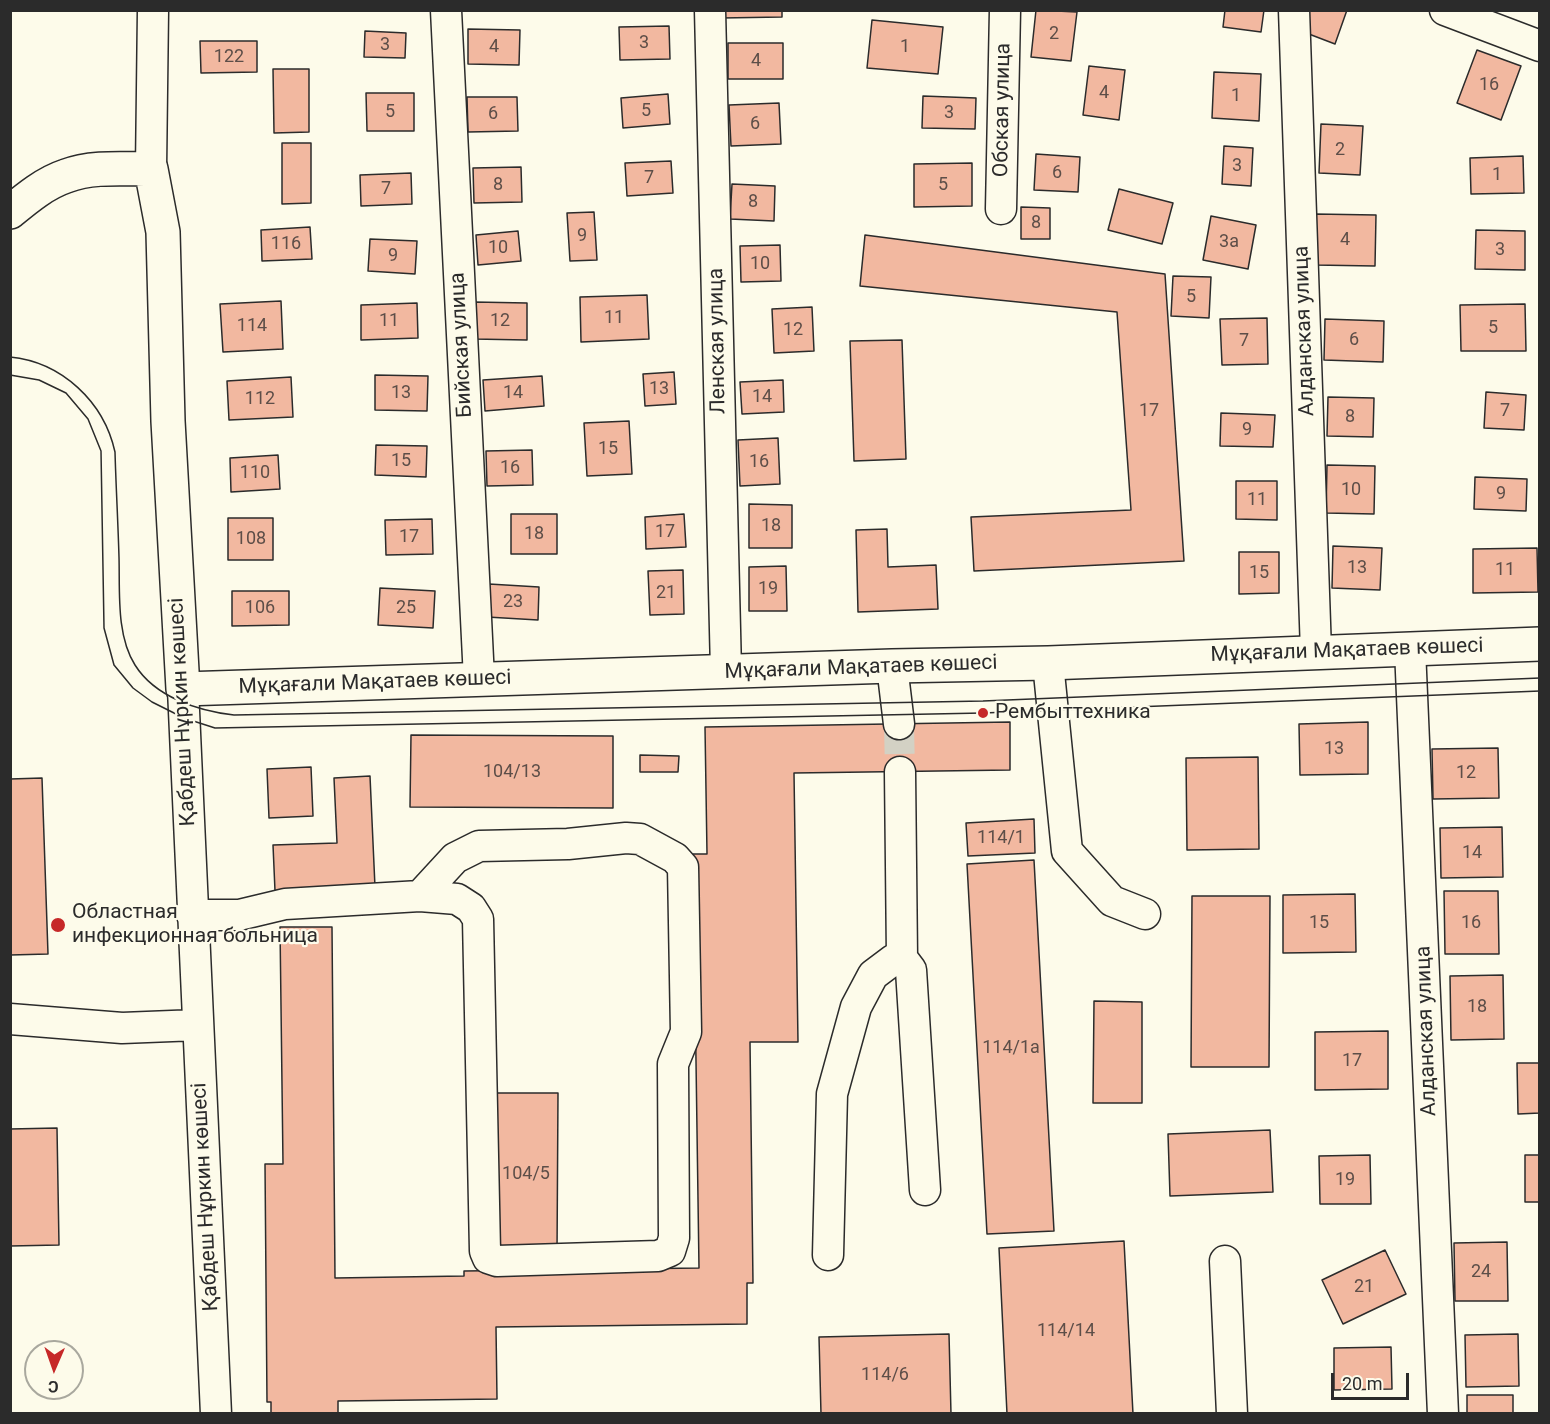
<!DOCTYPE html>
<meta charset="utf-8">
<style>
body{margin:0}
#map{position:relative;width:1550px;height:1424px;overflow:hidden;background:#fdfbea;font-family:Roboto,sans-serif}
canvas{display:block}
.frame{position:absolute;inset:0;border:12px solid #2b2b2b;pointer-events:none}
.north{position:absolute;left:24px;top:1340px;width:60px;height:60px;box-sizing:border-box;background:#fdfbea;border:2px solid #a9a89e;border-radius:50%;rotate:182deg;font-size:16px;font-weight:700;line-height:24px;text-align:center;color:#2b2b2b}
.north::after{content:'';display:block;margin:auto;width:21px;height:27px;background:#c62828;clip-path:polygon(50% 0,100% 100%,50% 72%,0 100%)}
.scale{position:absolute;left:1331px;top:1373px;width:78px;height:27px;box-sizing:border-box;border:3px solid #2b2b2b;border-top:0;padding-left:8px;font-size:18px;line-height:21px;white-space:nowrap;color:#2b2b2b;-webkit-text-stroke:4px #fdfbea;paint-order:stroke}
</style>
<div id="map">
<canvas width="1550" height="1424"></canvas>
<div class="frame"></div>
<div class="north">С</div>
<div class="scale">20 m</div>
</div>
<script>
const ctx = document.querySelector('canvas').getContext('2d');
ctx.lineJoin = 'round';
function fill(path, color) { ctx.fillStyle = color; ctx.fill(path, 'evenodd'); }
function stroke(path, color, width, dash) { ctx.strokeStyle = color; ctx.lineWidth = width; ctx.lineCap = dash ? 'butt' : 'round'; ctx.setLineDash(dash || []); ctx.stroke(path); }
function write(font, color, halo, rows, align = 'center') {
  ctx.font = font + ' Roboto,sans-serif'; ctx.lineWidth = 4.5; ctx.setLineDash([]); ctx.textBaseline = 'middle'; ctx.strokeStyle = halo; ctx.fillStyle = color; for (const [text, x, y, turn = 0] of rows) {
    ctx.save(); ctx.translate(x, y); ctx.rotate((+turn || 0) * Math.PI / 180); ctx.textAlign = isNaN(turn) ? turn : align; if (halo) ctx.strokeText(text, 0, 0); ctx.fillText(text, 0, 0); ctx.restore();
  }
}
const building = new Path2D(`
 M721,10H782V17L721,18Z
 M1036,10L1077,12L1071,61L1031,57Z
 M1225,10H1264L1261,32L1223,27Z
 M1309,10H1347L1335,44L1301,31Z
 M872,20L943,27L938,74L867,68Z
 M669,26L670,59L620,60L619,27Z
 M468,29L520,30L519,65L468,64Z
 M365,31L406,33L405,58L364,57Z
 M200,41H257V72L201,73Z
 M728,43H783V79H728Z
 M1477,50L1521,66L1501,120L1457,103Z
 M1089,66L1125,70L1119,120L1083,115Z
 M273,69H309V132L274,133Z
 M1214,72L1261,74L1259,121L1212,118Z
 M366,93H414V131H367Z
 M668,94L670,124L623,128L621,98Z
 M923,96L976,98L975,129L922,128Z
 M467,97H517L518,131L468,132Z
 M779,103L781,144L731,146L729,105Z
 M1321,124L1363,126L1360,175L1319,173Z
 M282,143H311V203L282,204Z
 M1224,146L1253,148L1251,186L1222,184Z
 M1036,154L1080,157L1078,192L1034,190Z
 M1523,156L1524,193L1471,194L1470,158Z
 M671,161L673,193L627,196L625,163Z
 M972,163V206L914,207V164Z
 M521,167L522,202L474,203L473,168Z
 M411,173L412,204L361,206L360,175Z
 M732,184L775,186L774,221L730,219Z
 M1119,189L1173,203L1162,244L1108,230Z
 M1021,207L1050,208V239H1021Z
 M594,212L597,260L570,261L567,213Z
 M1315,214L1376,215L1375,266L1314,265Z
 M1211,216L1256,225L1248,269L1203,260Z
 M310,227L312,259L262,261L261,230Z
 M1476,230L1525,231V270L1475,269Z
 M518,231L521,261L478,265L476,235Z
 M865,235L1165,274L1184,561L974,571L971,517L1131,510L1117,312L860,286Z
 M370,239L417,241L415,274L368,271Z
 M780,245L781,281L741,282L740,246Z
 M1173,276L1211,277L1209,318L1171,316Z
 M647,295L649,339L581,342L580,297Z
 M281,301L283,349L223,352L220,304Z
 M474,302L527,303V340L473,339Z
 M417,303L418,338L361,340V305Z
 M1525,304L1526,351H1461L1460,305Z
 M812,307L814,351L774,353L772,309Z
 M1267,318L1268,364L1222,365L1220,319Z
 M1325,319L1384,321L1383,362L1324,360Z
 M902,340L906,459L854,461L850,341Z
 M674,372L676,404L645,406L643,374Z
 M375,375L428,376L427,411L375,410Z
 M542,376L544,406L485,411L483,380Z
 M291,377L293,417L229,420L227,381Z
 M783,380L784,412L742,414L740,382Z
 M1486,392L1526,395L1524,430L1484,428Z
 M1328,397L1374,398L1373,437L1327,436Z
 M1221,413L1275,415L1273,447L1220,446Z
 M629,421L632,474L587,476L584,423Z
 M778,438L780,484L740,486L738,440Z
 M376,445L427,446L426,477L375,475Z
 M532,450L533,485L487,486L486,451Z
 M278,455L280,489L231,492L230,458Z
 M1327,465L1375,466L1374,514L1326,513Z
 M1475,477L1527,479L1526,511L1474,509Z
 M1236,481H1277V520L1236,519Z
 M749,504L792,505V548H749Z
 M511,514H557V554H511Z
 M684,514L686,547L646,549L645,517Z
 M228,518H273V560H228Z
 M432,519L433,554L386,555L385,520Z
 M887,529L888,567L936,565L938,609L858,612L856,530Z
 M1333,546L1382,548L1380,590L1332,588Z
 M1537,548L1538,592L1473,593V549Z
 M1239,552H1279V593L1239,594Z
 M786,566L787,611H749V567Z
 M683,570L684,614L650,615L648,571Z
 M489,584L539,587L538,620L487,617Z
 M380,588L435,591L433,628L378,625Z
 M232,591H289V625L232,626Z
 M1010,722V770L794,773L798,1042H750L753,1283H747V1324L496,1327L497,1399L338,1401V1414H271V1402H267L265,1164H283L280,927H332L335,1278L464,1276V1271L699,1268L693,854H707L705,727Z
 M1368,722V774L1300,775L1299,724Z
 M411,735L613,736V808L410,807Z
 M1498,748L1499,798L1433,799L1432,749Z
 M640,755L679,756L678,772H640Z
 M1258,757L1259,849L1187,850L1186,758Z
 M311,767L313,816L269,818L267,769Z
 M370,776L375,887L275,891L273,845L337,843L334,778Z
 M42,778L48,954L10,955V779Z
 M1034,819L1035,853L968,856L966,823Z
 M1502,827L1503,877L1441,878L1440,828Z
 M1034,860L1054,1231L987,1234L967,864Z
 M1444,891H1498L1499,954H1445Z
 M1355,894L1356,952L1283,953V895Z
 M1192,896H1270L1269,1067H1191Z
 M1503,975L1504,1039L1451,1040L1450,976Z
 M1094,1001L1142,1002V1103H1093Z
 M1388,1031V1089L1315,1090V1032Z
 M1517,1063H1540V1113L1518,1114Z
 M494,1093H558L557,1254H494Z
 M57,1128L59,1245L10,1246V1129Z
 M1270,1130L1273,1192L1170,1196L1168,1134Z
 M1370,1155L1371,1204H1320L1319,1156Z
 M1525,1155H1540V1202H1525Z
 M1124,1241L1133,1414H1007L999,1248Z
 M1507,1242L1508,1301H1455L1454,1243Z
 M1385,1250L1406,1294L1343,1324L1322,1280Z
 M949,1334L951,1414H821L819,1337Z
 M1518,1334L1519,1386L1466,1387L1465,1335Z
 M1391,1347L1392,1389L1334,1390V1348Z
 M1467,1395H1513V1414H1467Z`);
fill(building, '#f2b8a0');
stroke(building, '#2b2b2b', 1.5);
stroke(new Path2D(`
 M899,724L900,772`), '#d3d1c4', 30, [30, 15]);
const minor = new Path2D(`
 M446,10L479,679
 M710,10L726,671
 M1294,10L1316,652
 M1445,10L1540,46
 M151,169L153,10
 M1001,209L1005,10
 M1410,649L1443,1414
 M1048,663L1067,851L1112,901L1145,914
 M892,666L899,724
 M183,689L216,1414
 M192,915H239L285,904L420,896L457,899L471,908L478,919L485,1251L488,1258L497,1261L658,1256L670,1251L674,1238L673,1064L686,1032L683,867L675,858L640,839L626,838L568,844L479,846L455,858L420,896
 M902,958L911,970L925,1190
 M10,1019L122,1028L197,1025
 M828,1255L832,1094L856,1007L873,975L893,960L902,958L900,772
 M1225,1261L1232,1414`);
const major = new Path2D(`
 M10,212C27,198 45,183 66,176C92,166 123,169 151,169L163,232L168,421L183,689L892,666L1048,663L1540,644`);
stroke(minor, '#2b2b2b', 33);
stroke(major, '#2b2b2b', 36);
stroke(minor, '#fdfbea', 30);
stroke(major, '#fdfbea', 33);
stroke(new Path2D(`
 M10,357C62,362 104,402 115,452C116,487 118,522 119,557C120,591 116,635 135,665C155,697 198,711 234,715L983,701L1540,678
 M10,375L39,380L66,393L88,419L101,451L104,628L114,665L133,688L152,702L184,718L215,728L983,713L1540,691`), '#2b2b2b', 1.5);
for (const [x, y, r, color] of [
 [983,713,6,"#c62828"],
 [58,925,8,"#c62828"]
]) { const dot = new Path2D(); dot.arc(x, y, r, 0, 2 * Math.PI); ctx.fillStyle = color; ctx.fill(dot); stroke(dot, '#fdfbea', 2); }
write('18px', '#5d4e48', null, [
 ["2",1054,34],
 ["3",644,43],
 ["3",385,45],
 ["4",494,47],
 ["1",905,47],
 ["122",229,57],
 ["4",756,61],
 ["16",1489,85],
 ["4",1104,93],
 ["1",1236,96],
 ["5",646,111],
 ["5",390,112],
 ["3",949,113],
 ["6",493,114],
 ["6",755,124],
 ["2",1340,150],
 ["3",1237,166],
 ["6",1057,173],
 ["1",1497,175],
 ["7",649,178],
 ["8",498,185],
 ["5",943,185],
 ["7",386,189],
 ["8",753,202],
 ["8",1036,223],
 ["9",582,236],
 ["4",1345,240],
 ["3а",1229,242],
 ["116",286,244],
 ["10",498,248],
 ["3",1500,250],
 ["9",393,256],
 ["10",760,264],
 ["5",1191,297],
 ["11",614,318],
 ["11",389,321],
 ["12",500,321],
 ["114",252,326],
 ["5",1493,328],
 ["12",793,330],
 ["6",1354,340],
 ["7",1244,341],
 ["13",659,389],
 ["13",401,393],
 ["14",513,393],
 ["14",762,397],
 ["112",260,399],
 ["17",1149,411],
 ["7",1505,411],
 ["8",1350,417],
 ["9",1247,430],
 ["15",608,449],
 ["15",401,461],
 ["16",759,462],
 ["16",510,468],
 ["110",255,473],
 ["10",1351,490],
 ["9",1501,494],
 ["11",1257,500],
 ["18",771,526],
 ["17",665,532],
 ["18",534,534],
 ["17",409,537],
 ["108",251,539],
 ["13",1357,568],
 ["11",1505,570],
 ["15",1259,573],
 ["19",768,589],
 ["21",666,593],
 ["23",513,602],
 ["106",260,608],
 ["25",406,608],
 ["13",1334,749],
 ["104/13",512,772],
 ["12",1466,773],
 ["114/1",1001,838],
 ["14",1472,853],
 ["15",1319,923],
 ["16",1471,923],
 ["18",1477,1007],
 ["114/1а",1011,1048],
 ["17",1352,1061],
 ["104/5",526,1174],
 ["19",1345,1180],
 ["24",1481,1272],
 ["21",1364,1287],
 ["114/14",1066,1331],
 ["114/6",885,1375]
]);
write('21px', '#2b2b2b', '#fdfbea', [
 ["Обская улица",1003,110,-89],
 ["Алданская улица",1305,331,-92],
 ["Ленская улица",718,341,-91],
 ["Бийская улица",462,345,-93],
 ["Мұқағали Мақатаев көшесі",1347,651,-2],
 ["Мұқағали Мақатаев көшесі",861,668,-2],
 ["Мұқағали Мақатаев көшесі",375,683,-2],
 ["Қабдеш Нұркин көшесі",183,712,-93],
 ["Алданская улица",1427,1031,-92],
 ["Қабдеш Нұркин көшесі",206,1197,-93]
]);
write('21px', '#2b2b2b', '#fdfbea', [
 ["Рембыттехника",995,713],
 ["Областная",72,913],
 ["инфекционная больница",72,937]
], 'left');
</script>
